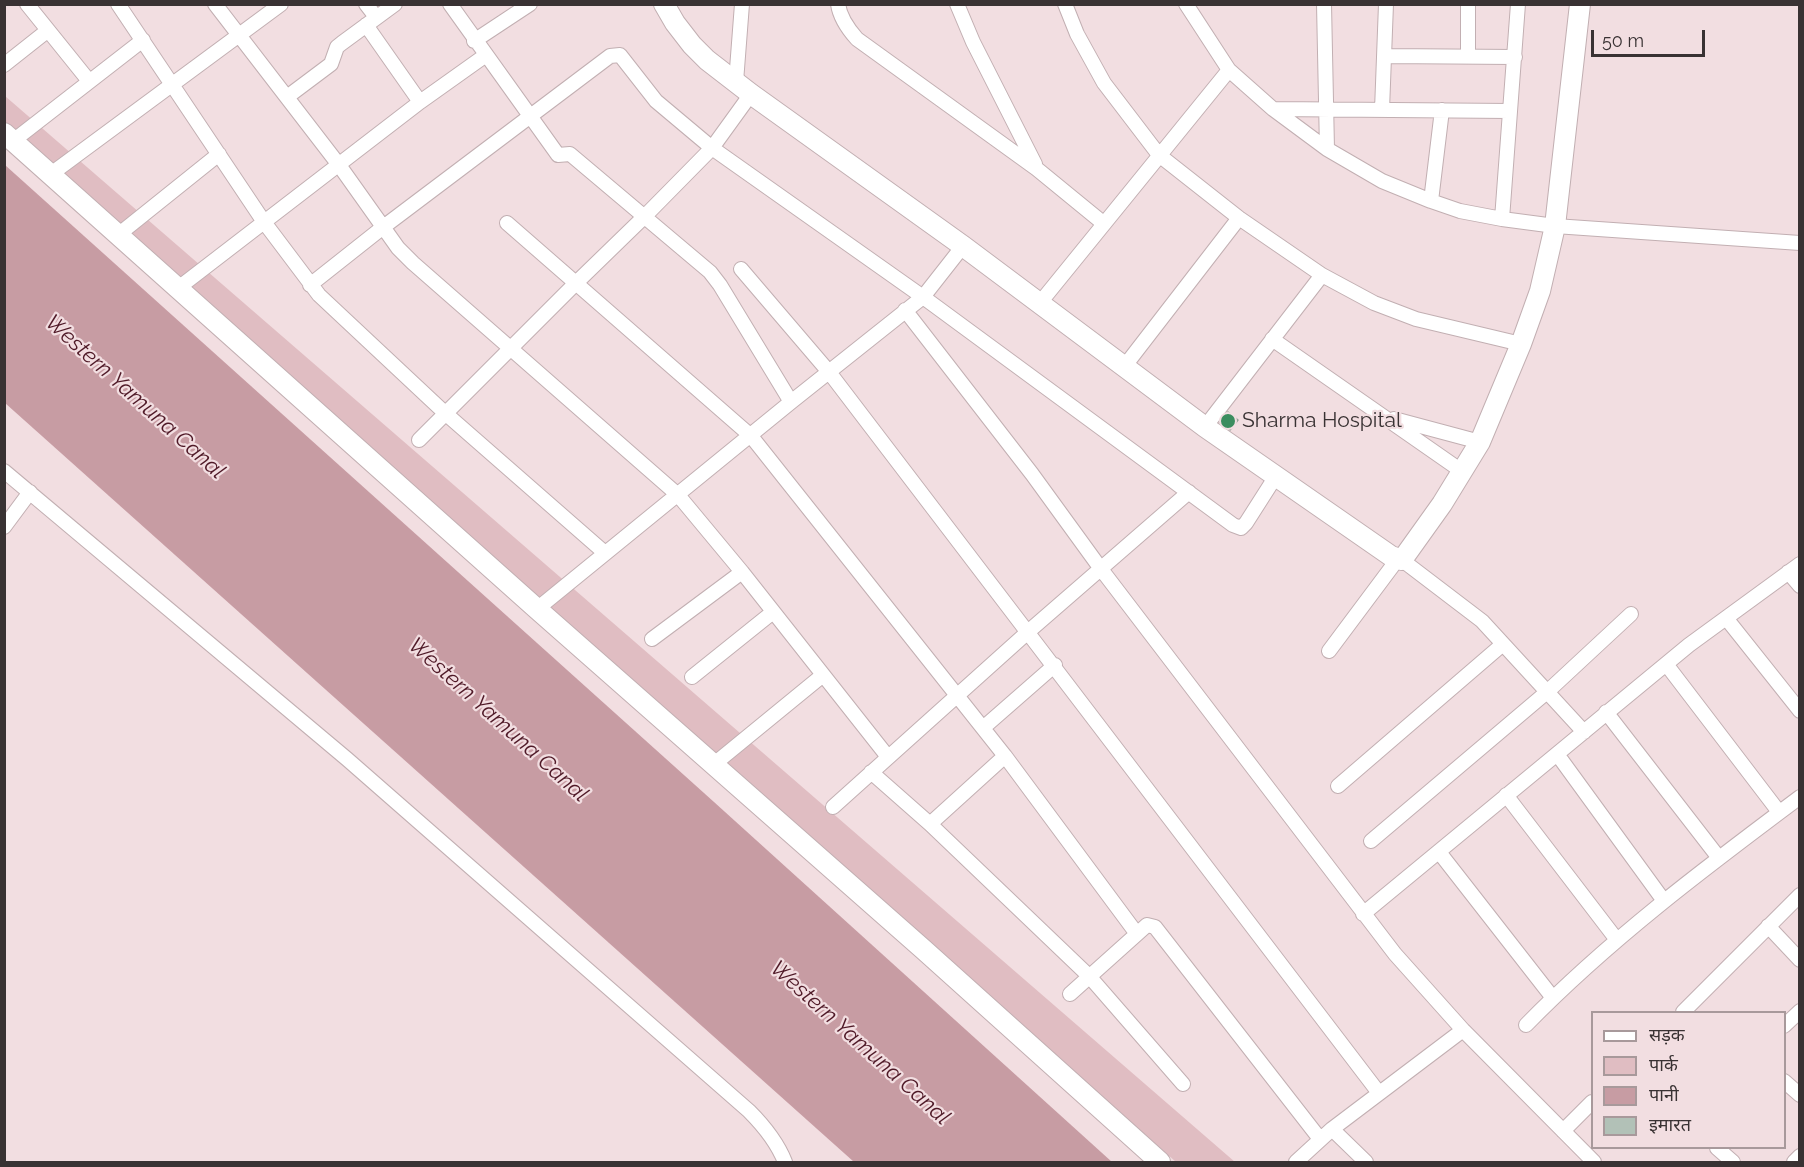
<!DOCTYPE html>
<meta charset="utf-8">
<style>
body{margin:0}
#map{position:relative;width:1804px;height:1167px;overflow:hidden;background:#f2dee1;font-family:Raleway,"Noto Sans Devanagari",sans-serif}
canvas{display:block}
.frame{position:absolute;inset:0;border:6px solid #393233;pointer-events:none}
.legend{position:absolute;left:1591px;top:1011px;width:195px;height:138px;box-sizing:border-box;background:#f2dee1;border:2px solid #a8999b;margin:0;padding:8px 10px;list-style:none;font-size:18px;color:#393233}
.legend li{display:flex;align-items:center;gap:12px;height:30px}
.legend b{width:30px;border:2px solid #a8999b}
.scale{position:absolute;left:1591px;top:30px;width:114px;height:27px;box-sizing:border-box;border:3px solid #393233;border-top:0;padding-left:8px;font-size:18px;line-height:21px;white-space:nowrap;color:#393233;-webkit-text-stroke:4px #f2dee1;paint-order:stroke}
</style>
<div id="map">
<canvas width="1804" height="1167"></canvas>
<div class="frame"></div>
<ul class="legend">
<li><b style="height:8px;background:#fff"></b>सड़क</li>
<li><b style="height:16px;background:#e0bdc2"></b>पार्क</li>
<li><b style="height:16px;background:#c79ca3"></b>पानी</li>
<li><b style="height:16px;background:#b2c1b7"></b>इमारत</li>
</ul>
<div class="scale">50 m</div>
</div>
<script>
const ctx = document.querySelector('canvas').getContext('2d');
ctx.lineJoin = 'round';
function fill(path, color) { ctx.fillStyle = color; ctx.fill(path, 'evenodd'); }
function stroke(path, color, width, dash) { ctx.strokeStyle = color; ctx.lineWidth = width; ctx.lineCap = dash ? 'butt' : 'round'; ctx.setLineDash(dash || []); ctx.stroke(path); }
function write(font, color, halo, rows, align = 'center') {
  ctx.font = font + ' Raleway,sans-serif'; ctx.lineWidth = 4.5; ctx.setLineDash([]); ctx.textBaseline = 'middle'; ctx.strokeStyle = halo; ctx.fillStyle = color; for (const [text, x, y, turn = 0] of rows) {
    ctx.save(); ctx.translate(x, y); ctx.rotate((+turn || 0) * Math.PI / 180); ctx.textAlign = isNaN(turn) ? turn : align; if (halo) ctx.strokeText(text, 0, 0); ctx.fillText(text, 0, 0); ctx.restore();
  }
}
fill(new Path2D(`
 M5,96L1235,1162H1176L5,124Z`), '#e0bdc2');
fill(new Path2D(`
 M5,165L714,802L1112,1162H854L5,403Z`), '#c79ca3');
const building = new Path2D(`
 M1228,412L1238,420L1230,430L1220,423Z`);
fill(building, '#b2c1b7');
stroke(building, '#95a399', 1.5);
const street = new Path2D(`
 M27,4L89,81
 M118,4L264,222L319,295L445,413L605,553
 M215,4L339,165L398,248L413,263L678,495L742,572L888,757
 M366,4L376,17
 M450,4L558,155L570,154L710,272L720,285L791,402
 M838,4C840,18 848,29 857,39L1037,169L1103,223
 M957,4L973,42L1035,164
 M1065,4L1077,34L1104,83L1159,155L1239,218L1322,275L1374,303L1416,319L1521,344
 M1186,4L1229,70L1273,109L1327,149L1382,181L1431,201L1460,211L1502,219L1555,226L1800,243
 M1324,4L1327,149
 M366,25L420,102
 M474,41L530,4
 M1468,55V4
 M1384,56L1515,57
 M4,65L47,31
 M736,82L742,4
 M287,97L331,64L337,47L342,43L395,4
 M1273,109L1510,111
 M1382,110L1386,4
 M13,141L143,40
 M51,174L281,4
 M1431,201L1442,110
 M1502,219L1518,4
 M507,223L751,436L1005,756L1137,934
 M118,235L219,154
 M741,269L829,372L1379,1093
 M310,285L382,228L610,56L620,55L656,101L712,148L923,297L1233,525L1241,528L1246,523L1276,476
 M177,289L420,102L486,55
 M1039,304L1229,70
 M905,310L1032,474L1101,569L1395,954L1463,1030L1594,1162
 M1272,339L1463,472
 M1124,367L1239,218
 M1394,419L1480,442
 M1205,427L1322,275
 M419,440L576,283L645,216L712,148L751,94
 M4,471L347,759L749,1111C765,1127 777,1142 785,1162
 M4,527L30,492
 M1402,560L1482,621L1584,732
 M1788,572L1800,586
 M537,609L791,402L923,297L963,246
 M1726,618L1800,711
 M652,639L742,572
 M1329,651L1397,560
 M1666,664L1779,812
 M692,677L773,612
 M1606,712L1719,858
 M983,728L1055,665
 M1557,754L1664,901
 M713,765L823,675
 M871,772L930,824L1089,976L1183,1084
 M1338,786L1503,644
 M1506,795L1617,940
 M833,807L1029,631L1189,492
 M930,824L1005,756
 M1371,841L1547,692L1631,614
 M1439,852L1553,998
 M1363,914L1689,645L1800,564
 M1768,926L1800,960
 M1070,994L1147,925L1155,927L1320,1139
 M1683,1012L1800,895
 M1526,1025C1609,940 1705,868 1800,797
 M1784,1026L1800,1011
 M1784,1081L1800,1095
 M1332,1129L1366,1162
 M1563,1131L1592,1102
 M1717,1148L1733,1162
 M1296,1162L1332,1129L1463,1030
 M1794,1162L1800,1156`);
const secondary = new Path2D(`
 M664,4L675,23L692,45L707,60L751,94L963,246L1205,427L1391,556L1402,560L1442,504L1480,442L1521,344L1540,291L1555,226L1580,4
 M4,133L537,609L923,949L1160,1162`);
stroke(street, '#c2afb2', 16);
stroke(secondary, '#c2afb2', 22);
stroke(street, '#fff', 14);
stroke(secondary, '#fff', 20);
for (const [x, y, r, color] of [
 [1228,421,8,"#3b8d5f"]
]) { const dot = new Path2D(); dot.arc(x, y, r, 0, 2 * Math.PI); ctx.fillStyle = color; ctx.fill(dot); stroke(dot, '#f2dee1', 2); }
write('21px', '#393233', '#f2dee1', [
 ["Sharma Hospital",1242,421]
], 'left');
write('italic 22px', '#4f1927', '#f2dee1', [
 ["Western Yamuna Canal",135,397,42],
 ["Western Yamuna Canal",498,720,42],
 ["Western Yamuna Canal",860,1043,42]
]);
</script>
